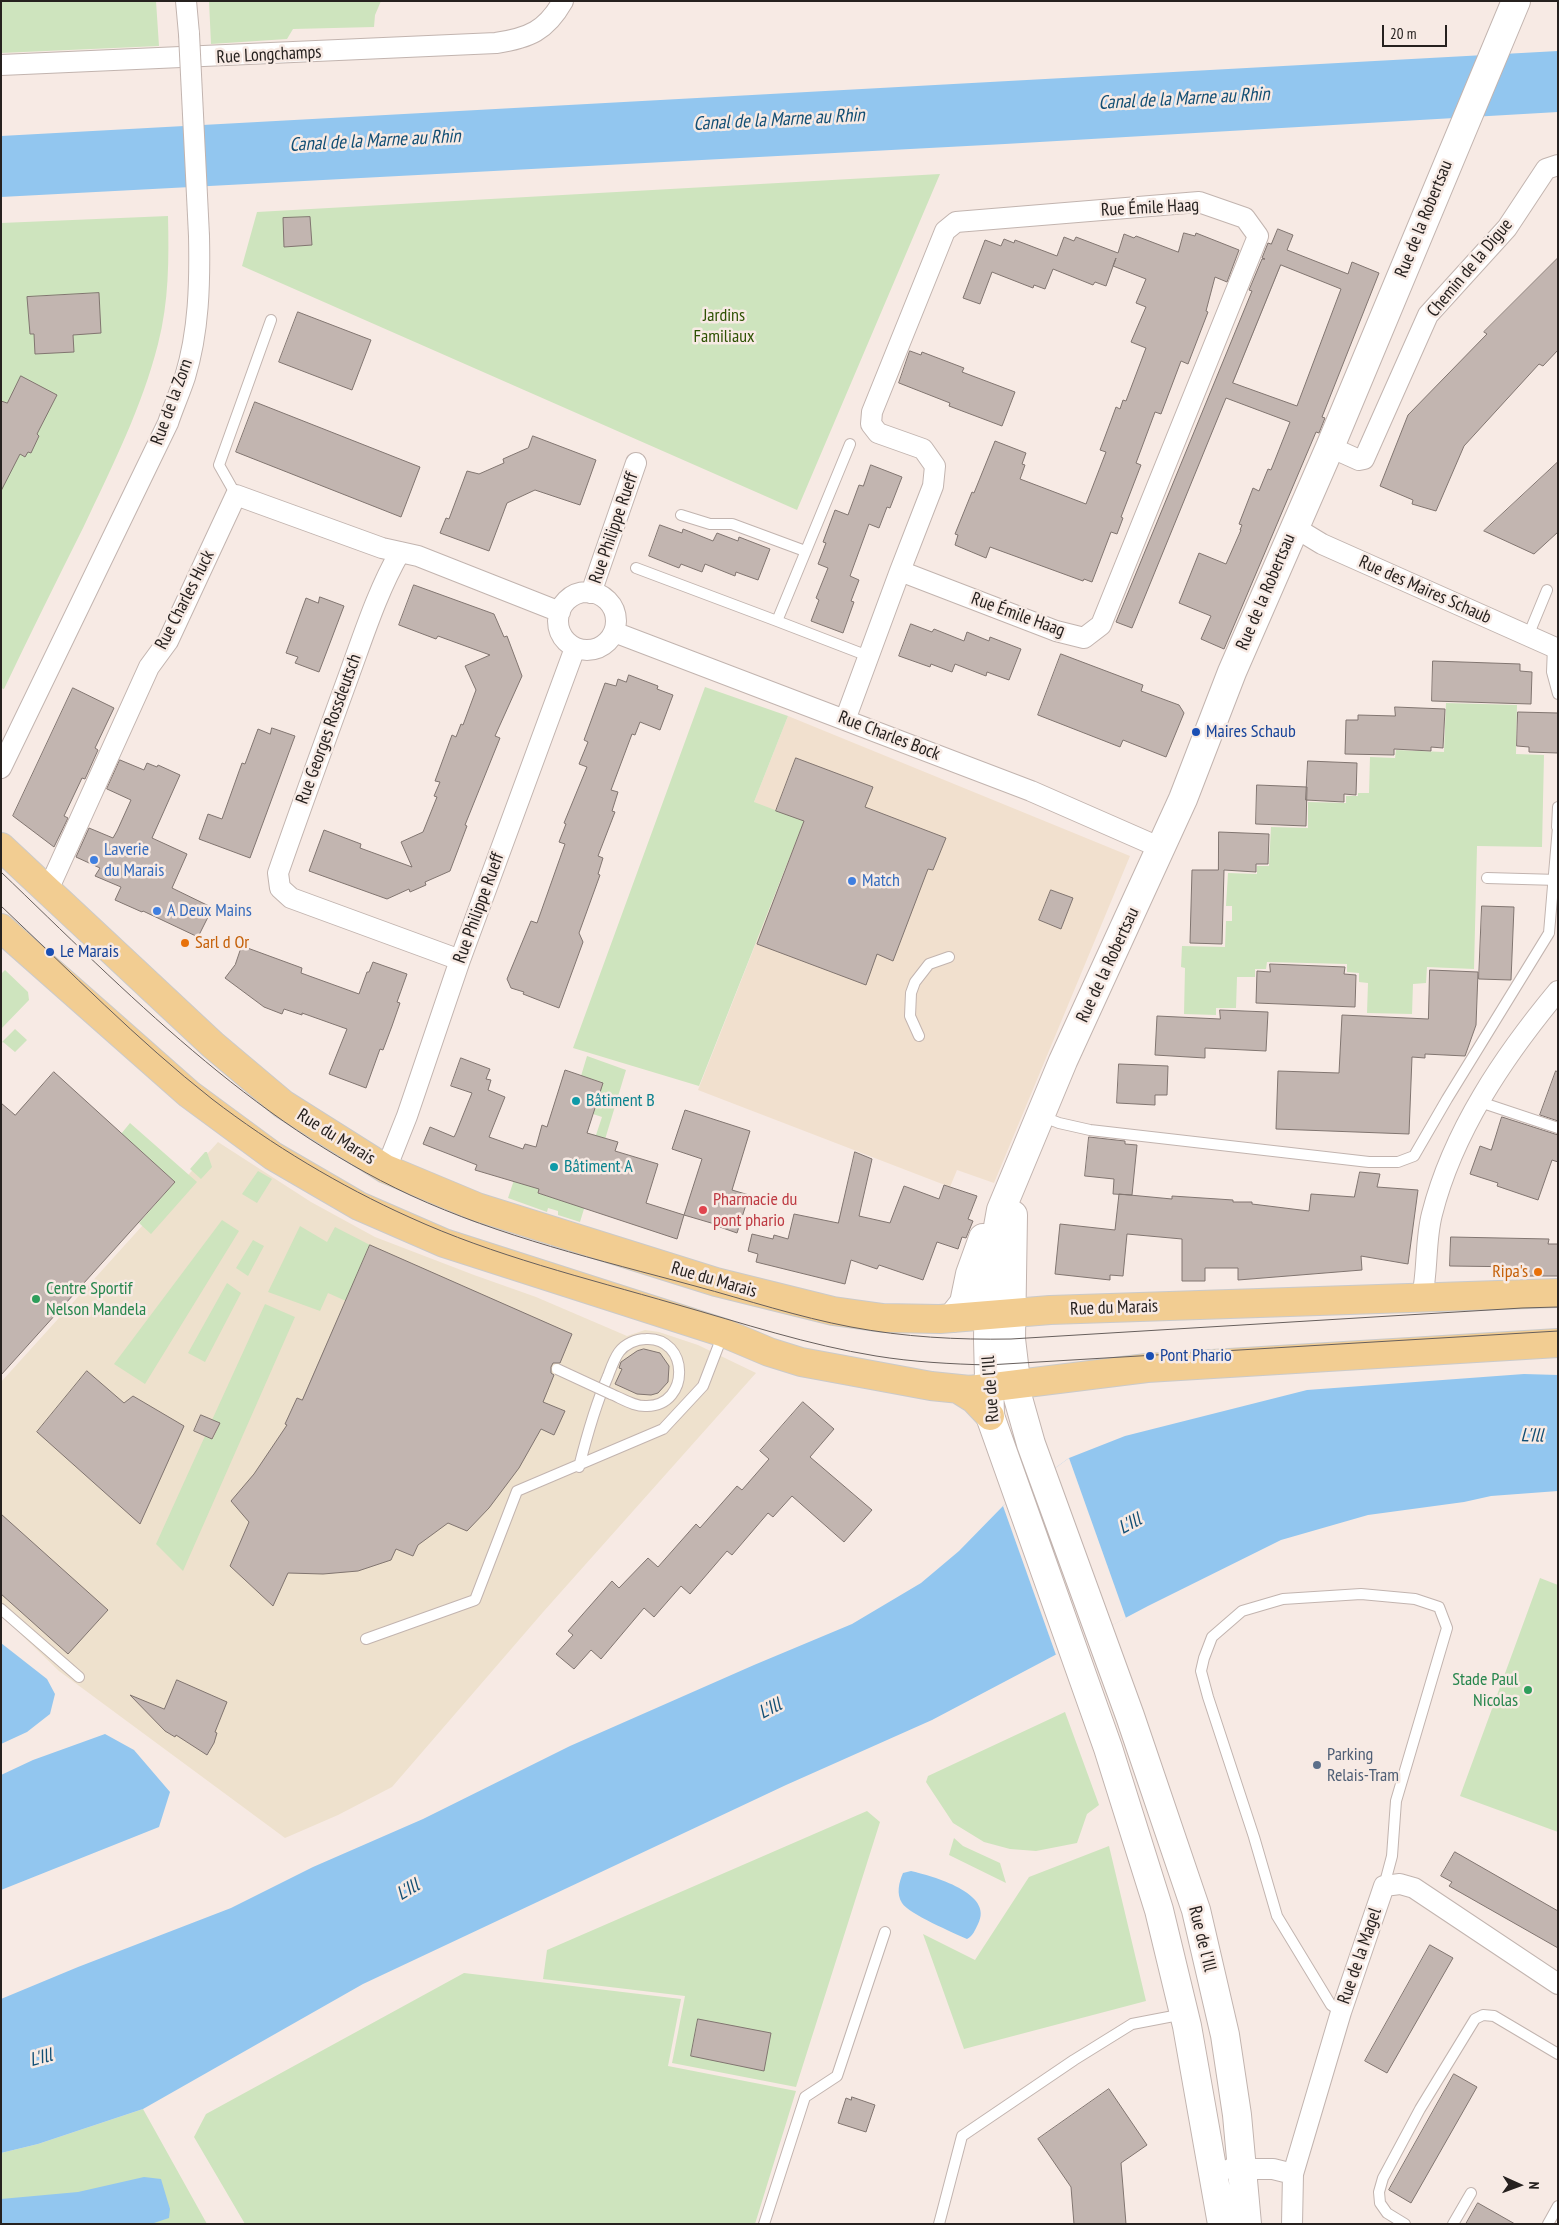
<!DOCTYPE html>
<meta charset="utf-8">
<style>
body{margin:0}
#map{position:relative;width:1559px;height:2225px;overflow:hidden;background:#f7eae4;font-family:"PT Sans Narrow",sans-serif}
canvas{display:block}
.frame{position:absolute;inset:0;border:2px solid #26211f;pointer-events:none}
.north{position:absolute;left:1494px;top:2160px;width:50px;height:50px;-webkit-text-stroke:4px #f7eae4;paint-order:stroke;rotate:92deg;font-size:14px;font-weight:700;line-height:20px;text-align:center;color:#26211f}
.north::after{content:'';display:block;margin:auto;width:18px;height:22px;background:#26211f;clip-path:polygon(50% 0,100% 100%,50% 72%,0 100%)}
.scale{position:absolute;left:1382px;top:25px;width:65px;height:22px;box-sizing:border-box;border:2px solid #26211f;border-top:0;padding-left:6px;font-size:15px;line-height:18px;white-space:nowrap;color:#26211f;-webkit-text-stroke:4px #f7eae4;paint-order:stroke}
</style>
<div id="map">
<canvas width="1559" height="2225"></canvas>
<div class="frame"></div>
<div class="north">N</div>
<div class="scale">20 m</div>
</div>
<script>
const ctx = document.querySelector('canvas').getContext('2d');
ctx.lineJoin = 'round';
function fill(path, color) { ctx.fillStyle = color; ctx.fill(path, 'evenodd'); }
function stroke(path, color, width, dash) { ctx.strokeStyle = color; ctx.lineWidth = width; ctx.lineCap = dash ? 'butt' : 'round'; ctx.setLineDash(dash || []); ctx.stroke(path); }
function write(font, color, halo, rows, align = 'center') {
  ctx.font = font + ' "PT Sans Narrow",sans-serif'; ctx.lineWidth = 5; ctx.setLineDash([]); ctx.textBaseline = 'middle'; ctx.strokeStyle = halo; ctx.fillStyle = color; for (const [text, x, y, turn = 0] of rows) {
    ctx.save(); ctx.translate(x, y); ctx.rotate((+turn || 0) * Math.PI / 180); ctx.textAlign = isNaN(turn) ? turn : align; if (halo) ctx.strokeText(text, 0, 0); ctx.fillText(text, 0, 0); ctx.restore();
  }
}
fill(new Path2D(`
 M788,716L1130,856L994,1183L957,1170L950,1187L698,1090L786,867L754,802Z`), '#f1e0ce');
fill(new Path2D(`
 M218,1142L311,1202L375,1237L474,1275L536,1297L627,1336L645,1330L659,1332L698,1345L756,1373L544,1611L392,1787L338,1815L285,1838L59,1671L1,1615V1382Z`), '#eee1cd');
fill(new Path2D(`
 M1,1H156L159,46L1,53Z
 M209,1H381L375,15L374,27L293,29L287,39L211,44Z
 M940,174L797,510L242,266L257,212Z
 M168,216C169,259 169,302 158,344C142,407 112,467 84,526C57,580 30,634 4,689L1,688V223Z
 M705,687L788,716L754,802L804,821L699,1086L573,1048Z
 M1446,703L1517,705L1516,754L1544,755L1542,847L1477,846L1474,969L1427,967L1426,983L1413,984L1412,1014L1367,1013L1368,983L1359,982V973L1347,972V964L1267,962L1266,969H1255V977H1237L1236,1008H1216V1015L1184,1014L1185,968L1181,967L1182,946L1225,947L1226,921H1232V906H1226L1228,873L1257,874V866H1269L1271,827L1308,828V802L1346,803V796H1358V793H1369L1370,757L1395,758L1396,750L1444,752Z
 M5,970L28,992L29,1000L1,1029V974Z
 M15,1029L27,1040L15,1052L3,1042L1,1043Z
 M587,1056L626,1070L580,1222L558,1215V1211L548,1208L547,1212L508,1198L517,1171L539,1189L538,1193L578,1205L587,1133L596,1135L602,1117L593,1114L595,1106L603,1108L606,1099L598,1096L602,1082L581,1076Z
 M130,1123L197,1182L151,1234L139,1223L175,1182L121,1134Z
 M205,1152H207L212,1167L201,1179L190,1169Z
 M258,1171L272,1179L257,1203L242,1194Z
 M222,1220L239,1231L145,1384L114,1364Z
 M300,1226L327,1242L335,1227L370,1245L346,1301L328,1293L320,1311L268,1292Z
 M253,1240L264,1246L248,1276L236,1268Z
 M227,1283L241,1293L205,1362L188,1353Z
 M265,1304L295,1317L183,1571L156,1544L205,1436L213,1439L220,1423L212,1420Z
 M1540,1578L1558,1585V1832L1460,1796Z
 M1065,1712L1099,1805L1087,1814L1077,1843L1036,1851L1010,1849L984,1842L953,1823L926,1782L928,1776Z
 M867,1811L880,1822L796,2087L672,2063L685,1996L543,1979L547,1950Z
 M954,1838L963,1846L1000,1863L1006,1883L949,1855Z
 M1109,1846L1146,2001L964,2049L923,1934L975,1960L1029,1877Z
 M464,1973L681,1999L668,2066L796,2091L755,2224H245L194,2137L206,2114Z
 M143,2109L207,2224H1V2153L38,2144Z`), '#cee4be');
fill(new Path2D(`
 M1558,51V112L1005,144L1,197V136Z
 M1524,1374L1558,1375V1491L1491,1496L1464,1502L1368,1515L1281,1540L1148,1606L932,1720L786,1785L363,1984L143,2109L38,2144L1,2153V1999L78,1967L231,1908L313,1867L423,1819L570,1746L754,1665L852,1624L921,1583L959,1551L1003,1506L1069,1458L1125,1436L1307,1390Z
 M1,1643L47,1679L55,1694L50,1714L27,1732L1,1744Z
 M105,1734L134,1750L170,1792L159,1827L1,1890V1775L33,1760Z
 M911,1871C932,1876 995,1893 978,1924C975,1930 973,1936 967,1939C954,1933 909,1914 902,1903C896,1894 899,1882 903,1873Z
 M144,2177L161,2179L170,2209L169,2218L151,2224H1V2199L78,2192Z`), '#92c6ef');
fill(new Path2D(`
 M1069,1458L1126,1618L1056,1655L1003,1506Z`), '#f7eae4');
const building = new Path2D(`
 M310,217L312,245L284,247L283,218Z
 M1278,229L1293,235L1287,250L1348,274L1352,262L1379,273L1322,417L1325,418L1319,433L1316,432L1224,649L1201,639L1211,616L1179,603L1199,553L1226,564L1241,530H1240L1242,525L1239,524L1253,488L1259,491L1268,469L1271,470L1290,422L1226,398L1132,628L1116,622L1252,291L1249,290L1262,259H1265L1262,258L1268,243L1271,244ZM1281,265L1341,289L1297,406L1233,383Z
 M1184,233L1195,236L1196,233L1239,250L1227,282L1215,277L1206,311L1208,312L1188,364L1181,361L1161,414L1155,412L1136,463L1141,465L1121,517L1123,518L1117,534L1111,532L1092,582L1084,579L1083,581L990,547L986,558L955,545L958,535L955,534L972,492L974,493L995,441L1026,453L1022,464L1025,465L1020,479L1086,504L1106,452L1100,450L1112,418L1116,407L1120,409L1123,400L1126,401L1146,348L1131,342L1146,307L1136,303L1146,279L1113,266L1116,258L1106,286L1095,282L1093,285L1053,269L1045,289L1034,285L1033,288L992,272L980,304L963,298L985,240L1001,246L1004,239L1014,243L1015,240L1057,256L1064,237L1074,241L1076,237L1118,253L1124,234L1134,238L1136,236L1178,252Z
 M1558,258V350L1543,366L1539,364L1464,446L1436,511L1412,504L1413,500L1380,486L1408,415L1487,334L1484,332Z
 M99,293L101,333L73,335L74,352L35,354L34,334H30L27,297Z
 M298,312L371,340L352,390L279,362Z
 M910,351L921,355L922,352L964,368L962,372L1015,392L1002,426L949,406L950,403L899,383Z
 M21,376L57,395L37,434L39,436L31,453L28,452L25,457L20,454L1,491V401L7,403Z
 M255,402L420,467L401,517L236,452Z
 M533,436L596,460L580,505L535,490L507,503L489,551L440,533L446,518L449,519L467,471L479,474L504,463L503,459L528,448Z
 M1558,462V532L1534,554L1484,531Z
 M871,465L902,477L890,508L887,507L879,528L869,524L850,576L859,580L851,601L854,602L843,633L811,621L819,600L816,598L828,568L818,564L826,543L823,542L835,510L848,515L859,485L863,486Z
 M660,525L682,533L683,529L713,541L717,533L738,541L739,537L770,549L758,580L736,572L735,576L705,564L702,572L681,564L679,568L649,556Z
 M414,585L494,614L504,637L507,636L522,676L495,736L500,738L465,825L467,826L450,871L425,882L426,885L410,892L409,889L387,899L309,871L324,830L361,844L360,848L412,867L401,842L423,832L437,797L434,796L440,782L435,781L452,735L456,737L461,724L463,725L476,690L465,666L490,655L438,636L436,639L399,625Z
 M320,597L344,606L319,672L295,663L298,657L286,653L306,598L318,603Z
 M911,624L932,632L934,629L964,641L967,632L989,641L990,637L1021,649L1009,680L987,672L986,676L955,664L952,672L931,664L930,667L899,656Z
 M1061,654L1143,685L1141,691L1179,705L1184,713L1166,757L1123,740L1120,747L1038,715Z
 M1433,661L1520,664V671L1532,672L1531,704L1432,701Z
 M629,675L658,686L657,689L673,695L660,730L640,722L635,735L632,734L611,790L618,792L612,811L615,812L598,856L603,858L598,874L600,875L579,933L583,942L559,1008L523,994L524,992L511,988L507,979L531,921L537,923L565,844L559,842L566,824L564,823L587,767L579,764L588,742L584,740L605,683L616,686L618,679L626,682Z
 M73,688L114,708L95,748L98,750L85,779L82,778L64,816L68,818L54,847L13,816Z
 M1395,707L1445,709L1443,748L1431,747V751L1394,749V755L1345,754L1346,720H1358V715L1395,716Z
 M1518,712L1558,713V753L1529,752V747L1517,746Z
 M272,728L295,736L250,858L199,839L208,814L222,819L242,763L245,764L258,729L270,734Z
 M796,758L873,787L865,807L946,838L933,870L928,869L893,961L877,954L866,985L757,944L804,821L776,811Z
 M120,760L144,770L147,763L157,767L158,765L180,775L152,838L187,854L172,888L211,907L209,911H211L198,937L143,911L142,912L115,900L121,887L95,876L100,868L76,857L89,828L113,838L117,831L131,800L107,789Z
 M1308,761L1357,763L1356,795L1344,794V802L1306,800Z
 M1257,785L1307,787L1306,826L1256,824Z
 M1219,832L1269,834L1268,864H1256V872L1224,870L1222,944L1190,943L1192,870H1218Z
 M1051,890L1073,898L1061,929L1039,920Z
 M1482,906L1514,907L1511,980L1479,979Z
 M242,946L302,968L301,973L359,994L367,972H369L373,962L407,974L397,1002L400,1003L392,1026L383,1050L380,1049L366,1088L329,1074L347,1029L302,1013V1015L284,1009L282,1014L264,1007L225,978L235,965Z
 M1270,964L1345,967L1344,974L1356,975L1355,1007L1256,1003L1257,971L1270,972Z
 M1430,970L1478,972L1476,1025L1465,1056L1425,1054V1058L1412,1057L1409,1134L1276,1129L1278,1071L1339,1073L1342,1015L1428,1019Z
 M1220,1010L1268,1012L1266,1051L1205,1048V1058L1155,1055L1157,1016L1220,1019Z
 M461,1058L490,1069L486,1079L491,1080L488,1090L505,1097L489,1137L523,1149L525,1144L536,1147L542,1125L547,1127L565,1070L603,1083L587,1133L618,1142L615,1151L658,1164L646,1203L684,1215L702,1159L672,1149L685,1110L750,1131L732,1190L749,1195L737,1233L717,1226L718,1225L684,1215L677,1239L538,1193L539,1189L475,1170L477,1165L423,1144L430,1127L454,1137L456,1133L472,1093L451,1086Z
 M1119,1064L1168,1066L1167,1095H1155V1105L1117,1103Z
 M1556,1071L1558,1072V1121L1540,1115Z
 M54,1072L175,1182L1,1375V1103L15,1115Z
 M1502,1117L1558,1135V1162L1552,1160L1538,1200L1497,1186L1498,1183L1470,1174L1480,1146L1491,1150Z
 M1089,1137L1125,1141V1144L1137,1145L1132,1195L1113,1194L1114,1179L1085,1176Z
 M855,1152L872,1159L859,1216L890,1223L904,1186L939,1199L944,1185L977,1196L968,1219L973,1221L966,1238L962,1237L958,1249L937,1242L923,1280L879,1265L877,1269L851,1260L845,1284L756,1262L758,1254L748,1251L752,1234L773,1239L774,1235L788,1239L794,1214L838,1223Z
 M1360,1172L1380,1174L1377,1187L1418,1190L1408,1264L1361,1256L1362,1270L1238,1280V1268H1205V1281H1182V1239L1127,1234L1123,1276L1110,1275V1280L1055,1274L1060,1224L1115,1230L1119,1194L1172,1199V1196L1233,1200V1202H1252V1204L1309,1211L1311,1194L1354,1197Z
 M1451,1237L1549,1239L1548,1244H1558V1276H1526V1267L1450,1266Z
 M370,1245L572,1334L560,1363H553L551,1367V1373L554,1375L543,1402L565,1411L554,1435L541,1429L519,1468L489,1508L467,1531L448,1523L418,1545L413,1556L396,1549L391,1560L358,1571L323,1574L288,1573L273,1606L230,1566L249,1522L231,1501L254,1474L287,1425L285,1424L297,1398L302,1400Z
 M644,1349L660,1353L669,1366L668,1382L658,1393L651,1395L637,1394L615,1384L622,1369L619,1368L621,1362L637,1351Z
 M87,1371L124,1403L133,1396L184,1426L140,1524L37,1432Z
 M803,1402L834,1429L810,1457L872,1510L844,1542L792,1496L773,1517L768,1513L732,1555L727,1551L690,1594L681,1586L654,1617L644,1608L601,1659L591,1650L574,1669L556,1654L573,1635L568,1631L612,1581L619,1588L648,1558L658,1567L696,1524L700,1528L737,1486L742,1490L769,1459L760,1451Z
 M201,1415L220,1423L212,1439L194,1431Z
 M1,1514L108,1610L68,1654L1,1594Z
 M177,1680L227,1702L215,1732L217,1733L214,1743L207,1755L176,1735L175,1737L165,1731L130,1695L164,1709Z
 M1455,1852L1558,1911V1948L1449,1886L1452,1882L1441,1876Z
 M1430,1945L1453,1958L1387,2073L1365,2061Z
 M698,2019L771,2033L764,2071L691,2056Z
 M1454,2074L1477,2087L1411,2203L1389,2190Z
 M1109,2089L1147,2145L1121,2163L1126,2224H1074L1071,2187L1038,2139Z
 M852,2097L875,2105L866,2132L838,2123L846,2098L851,2100Z
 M1478,2203L1515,2224H1466Z`);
fill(building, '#c2b5b0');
stroke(building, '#817570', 1);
const lane = new Path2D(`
 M850,444L777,621L868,656
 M236,495L219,465L271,320
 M681,515L710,524H732L805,551
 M636,568L777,621
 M1528,636L1547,590
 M1553,647L1552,672L1558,694
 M1557,827L1558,807
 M1487,878L1558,880
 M919,1036L910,1016L911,993L915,982L929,964L949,957
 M1480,1102L1558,1128
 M1041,1116L1059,1123L1090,1130L1369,1162H1398L1414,1156L1447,1099L1549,933L1558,827
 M579,1467C587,1435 595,1406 608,1376C611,1368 614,1359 619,1352C625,1344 636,1339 646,1339C689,1337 691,1405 647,1406C635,1407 623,1399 611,1394
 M1,1609L79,1677
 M366,1639L475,1600L517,1491L663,1429L703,1386L723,1334
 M1341,2012L1331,2005L1277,1916L1254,1837L1208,1697L1201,1671L1204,1658L1212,1637L1242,1611L1283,1599L1361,1594L1415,1599L1439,1607L1447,1628L1396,1801L1392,1856L1384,1886
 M764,2224L805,2097L837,2076L885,1932
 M939,2224L962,2136L1074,2060L1132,2024L1184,2014
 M1405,2224L1387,2213L1380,2203L1379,2192L1383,2178L1420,2109L1475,2019L1483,2015L1494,2016L1558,2054
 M1453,2224L1471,2193
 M1548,2224L1558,2206`);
const street = new Path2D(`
 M186,1L189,34
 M1,65L496,43C529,38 546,31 563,1
 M1330,447L1359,460L1364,459L1428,315L1507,228L1546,169L1558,165
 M1294,527L1322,544L1558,649
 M400,552C378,590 364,634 349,675C325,741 301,807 278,873L280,888L291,898L460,960
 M558 621a29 29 0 1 1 58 0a29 29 0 1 1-58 0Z
 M591,593L636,463
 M614,632L1031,791L1161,848
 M845,720L900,571L933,486L935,466L923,449L878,433L871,424L872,412L945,231L956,222L1199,202L1245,218L1258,236L1101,625L1084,638L1056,631L900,571
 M1,768L168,423C173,408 180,392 185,377C199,331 200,283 199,236
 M48,890L149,667L168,641L236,495L382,548L418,556L560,612
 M386,1169L407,1116L460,960L575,648
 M1422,1297C1428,1270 1425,1241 1432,1214C1453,1131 1504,1056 1558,991
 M1230,2169H1273L1293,2174
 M1292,2224L1293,2174L1341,2012L1384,1886L1400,1884L1414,1888L1558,1984`);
const secondary = new Path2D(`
 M1013,1215L1011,1339L1018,1398L1031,1444L1130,1716L1196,1910L1225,2035L1237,2115L1247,2224
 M952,1318L964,1303L970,1274L983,1238
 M1222,2224L1187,2026L1159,1910L1108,1748L990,1416L988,1340L989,1277L1001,1210L1063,1061L1183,799L1232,672L1330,447L1516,1`);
const primary = new Path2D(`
 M1,847L213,1045L283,1104L386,1169L477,1207L716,1282L833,1311L883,1318L940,1319L1050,1310L1558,1293
 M1,928L189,1094L273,1156L359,1206L444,1243L724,1333L769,1352L801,1362L931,1386L970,1390L1147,1368L1558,1343
 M958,1389L974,1399L990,1416`);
stroke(lane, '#c2b4af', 12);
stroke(street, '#c2b4af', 22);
stroke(secondary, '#c2b4af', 30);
stroke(primary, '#cbcac9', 30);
stroke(lane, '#fff', 10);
stroke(street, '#fff', 20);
stroke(secondary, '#fff', 28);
stroke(primary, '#f2cd92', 28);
stroke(new Path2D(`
 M1,872C126,992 251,1121 410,1195C501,1237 599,1260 695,1286C747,1300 798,1317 851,1327C904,1337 957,1340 1011,1339L1522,1308L1558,1307
 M1,906C70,971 137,1040 212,1099C272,1145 340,1186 409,1217C494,1256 586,1278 675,1304C742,1323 808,1345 876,1356C913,1362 951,1364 988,1365L1558,1331`), '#675f5c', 1);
const laneBridge = new Path2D(`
 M557,1369L611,1394`);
const streetBridge = new Path2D(`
 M189,34L199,236`);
stroke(laneBridge, '#c2b4af', 12, []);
stroke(streetBridge, '#c2b4af', 22, []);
stroke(laneBridge, '#fff', 10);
stroke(streetBridge, '#fff', 20);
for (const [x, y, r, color] of [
 [1196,732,5,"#1a4fb4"],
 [94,860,5,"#3f7fe0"],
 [852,881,5,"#3f7fe0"],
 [157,911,5,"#3f7fe0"],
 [185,943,5,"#e8710a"],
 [50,952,5,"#1a4fb4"],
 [576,1101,5,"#0f9aa8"],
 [554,1167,5,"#0f9aa8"],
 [703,1210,5,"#e0444e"],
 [1538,1272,5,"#e8710a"],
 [36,1299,5,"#2e9e5b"],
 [1150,1356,5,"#1a4fb4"],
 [1528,1690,5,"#2e9e5b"],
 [1317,1765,5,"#5c6f8a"]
]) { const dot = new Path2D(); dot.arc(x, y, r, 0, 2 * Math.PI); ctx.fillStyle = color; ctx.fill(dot); stroke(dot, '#f7eae4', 2); }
write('18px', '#26211f', '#f7eae4', [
 ["Rue Longchamps",269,55,-3],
 ["Rue Émile Haag",1150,208,-3],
 ["Rue de la Robertsau",1424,219,-68],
 ["Chemin de la Digue",1470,268,-50],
 ["Rue de la Zorn",172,402,-70],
 ["Rue Philippe Rueff",614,528,-71],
 ["Rue des Maires Schaub",1425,590,24],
 ["Rue de la Robertsau",1266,592,-67],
 ["Rue Charles Huck",185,600,-63],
 ["Rue Émile Haag",1018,615,20],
 ["Rue Georges Rossdeutsch",329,729,-70],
 ["Rue Charles Bock",889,736,21],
 ["Rue Philippe Rueff",479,908,-70],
 ["Rue de la Robertsau",1108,965,-65],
 ["Rue du Marais",336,1137,32],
 ["Rue du Marais",714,1280,16],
 ["Rue du Marais",1114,1308,-2],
 ["Rue de l'Ill",991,1389,-94],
 ["Rue de l'Ill",1202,1939,76],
 ["Rue de la Magel",1360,1956,-71]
]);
write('18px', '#2e5203', '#f7eae4', [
 ["Jardins",724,316],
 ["Familiaux",724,337]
]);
write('18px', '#164399', '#f7eae4', [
 ["Maires Schaub",1206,732],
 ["Le Marais",60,952],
 ["Pont Phario",1160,1356]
], 'left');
write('18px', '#366cbe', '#f7eae4', [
 ["Laverie",104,850],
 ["du Marais",104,871],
 ["Match",862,881],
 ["A Deux Mains",167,911]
], 'left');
write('18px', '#c56008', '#f7eae4', [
 ["Sarl d Or",195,943],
 ["Ripa's",1528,1272,"right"]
], 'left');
write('18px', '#0d838f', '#f7eae4', [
 ["Bâtiment B",586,1101],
 ["Bâtiment A",564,1167]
], 'left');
write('18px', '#be3a42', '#f7eae4', [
 ["Pharmacie du",713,1200],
 ["pont phario",713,1221]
], 'left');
write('18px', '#27864d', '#f7eae4', [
 ["Centre Sportif",46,1289],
 ["Nelson Mandela",46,1310],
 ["Stade Paul",1518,1680,"right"],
 ["Nicolas",1518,1701,"right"]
], 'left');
write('18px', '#4e5e75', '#f7eae4', [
 ["Parking",1327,1755],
 ["Relais-Tram",1327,1776]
], 'left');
write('italic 19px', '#114e74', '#f7eae4', [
 ["Canal de la Marne au Rhin",1184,99,-3],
 ["Canal de la Marne au Rhin",779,120,-3],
 ["Canal de la Marne au Rhin",375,141,-3],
 ["L'Ill",1532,1436,1],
 ["L'Ill",1130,1524,-28],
 ["L'Ill",770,1709,-27],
 ["L'Ill",408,1890,-30],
 ["L'Ill",41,2058,-15]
]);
</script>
